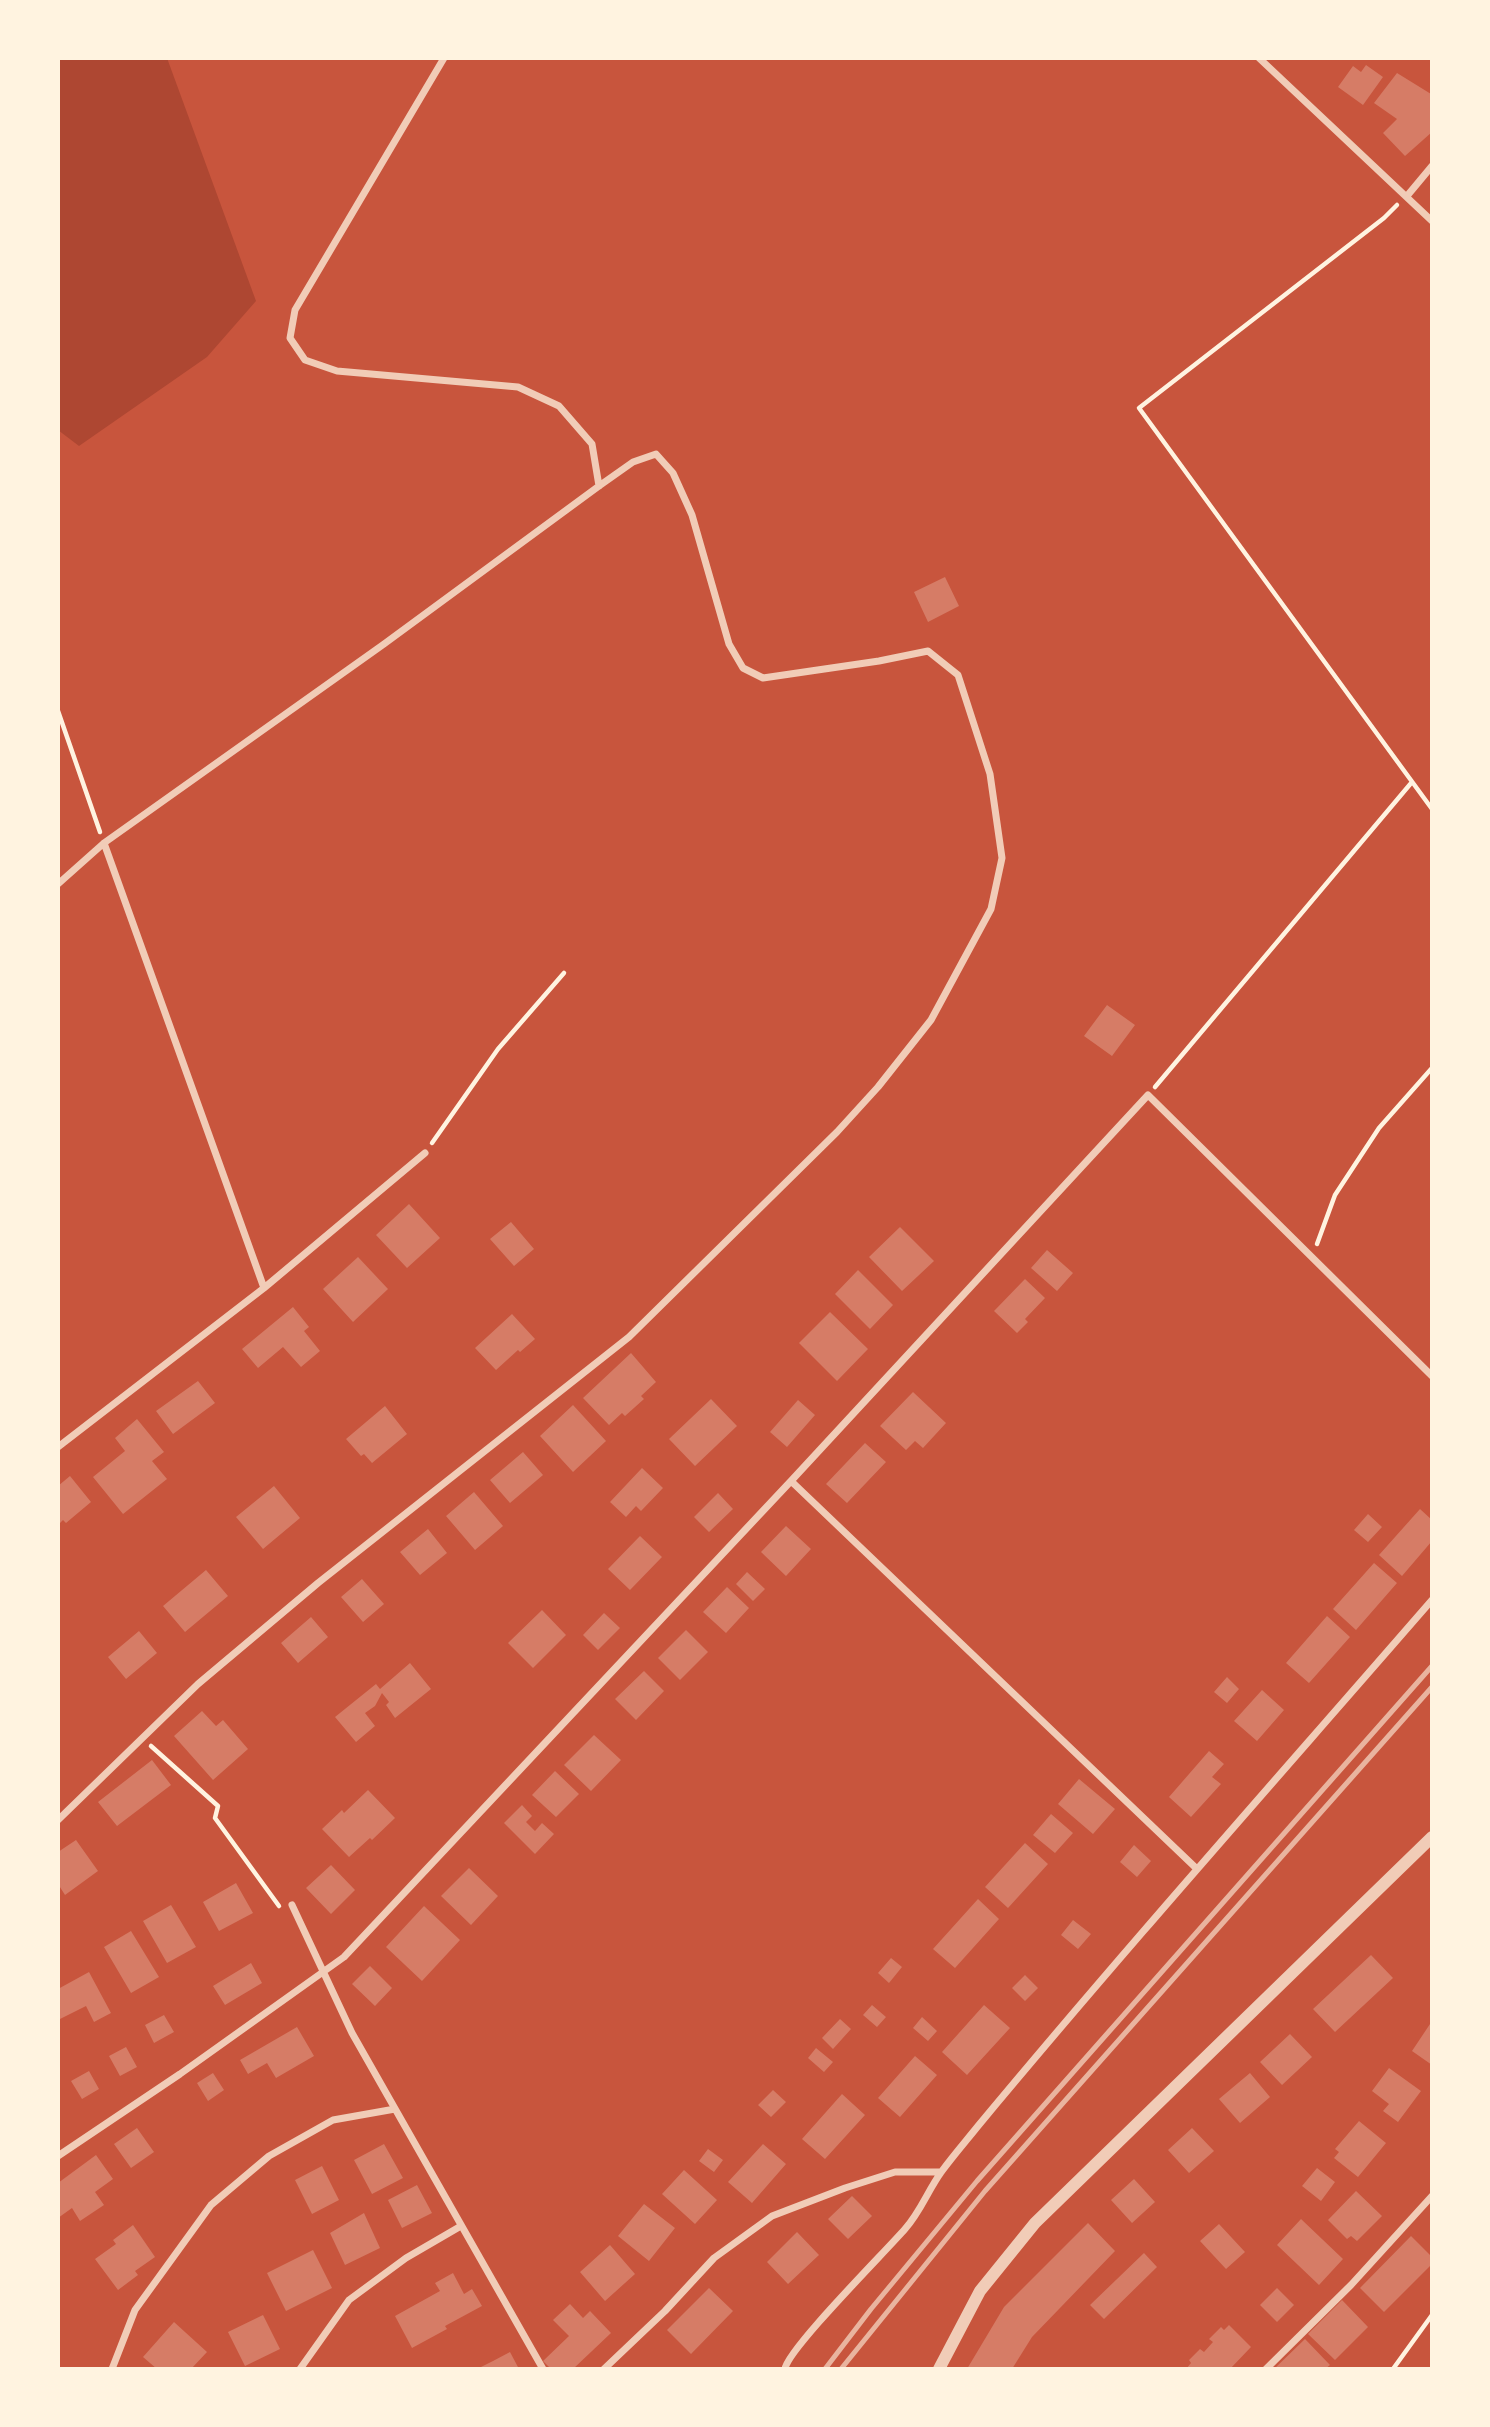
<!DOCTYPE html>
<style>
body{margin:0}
#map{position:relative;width:1490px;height:2427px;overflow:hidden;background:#c8553d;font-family:Spectral,serif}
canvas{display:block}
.frame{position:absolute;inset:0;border:60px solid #fff3e0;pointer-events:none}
</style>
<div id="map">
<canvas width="1490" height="2427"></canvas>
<div class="frame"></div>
</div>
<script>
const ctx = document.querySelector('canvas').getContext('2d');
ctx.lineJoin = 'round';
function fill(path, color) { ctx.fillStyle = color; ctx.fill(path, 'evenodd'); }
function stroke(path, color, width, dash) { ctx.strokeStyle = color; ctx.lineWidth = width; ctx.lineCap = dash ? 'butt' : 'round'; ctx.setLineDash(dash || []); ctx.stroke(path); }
fill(new Path2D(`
 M58,58H167L256,301L207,357L79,446L58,430Z`), '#ae4732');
fill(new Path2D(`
 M1366,65L1383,77L1363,105L1338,87L1353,66L1361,72Z
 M1397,73L1431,94L1432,93V132L1405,156L1383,133L1397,119L1374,103Z
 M945,577L959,606L928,622L914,592Z
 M1107,1005L1135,1025L1112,1056L1084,1036Z
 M409,1204L440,1238L407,1268L376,1235Z
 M511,1222L534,1249L514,1266L490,1239Z
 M900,1227L934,1261L902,1291L869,1257Z
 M1047,1250L1073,1273L1057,1291L1031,1268Z
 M358,1257L388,1289L353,1322L323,1289Z
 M858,1270L893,1305L870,1329L835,1294Z
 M1025,1279L1045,1298L1025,1319L1028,1322L1017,1333L994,1311Z
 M293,1307L309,1327L304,1331L320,1351L301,1367L283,1347L258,1368L242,1349Z
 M830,1312L868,1349L837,1381L799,1343Z
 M512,1314L535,1339L520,1352L518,1350L496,1370L475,1348Z
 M631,1353L656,1382L641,1396L644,1399L625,1416L622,1413L609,1425L583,1398Z
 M198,1381L215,1403L173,1434L156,1411Z
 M913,1392L946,1423L923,1448L915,1441L906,1450L880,1426Z
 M711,1399L737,1426L695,1466L669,1439Z
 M798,1400L815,1415L787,1447L770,1432Z
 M573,1405L606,1441L573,1472L540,1436Z
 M385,1406L407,1434L372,1463L364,1454L361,1456L346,1439Z
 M137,1419L164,1452L152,1461L167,1479L123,1514L93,1477L125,1451L115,1438Z
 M865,1443L886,1462L847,1503L826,1484Z
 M523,1452L543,1475L510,1503L490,1480Z
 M642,1468L663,1488L641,1511L636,1506L626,1517L610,1502Z
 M70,1476L91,1502L66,1523L63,1520L58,1525V1486Z
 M274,1486L300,1518L263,1549L236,1517Z
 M474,1492L503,1526L475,1550L446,1516Z
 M718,1493L733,1509L709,1532L694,1517Z
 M1420,1509L1432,1520V1541L1402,1576L1379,1555Z
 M1368,1514L1382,1527L1368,1542L1354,1530Z
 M786,1526L811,1549L786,1576L761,1552Z
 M428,1529L447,1553L420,1575L400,1552Z
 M640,1536L662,1557L630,1590L608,1569Z
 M1374,1563L1397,1583L1356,1630L1333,1609Z
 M206,1570L228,1596L185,1632L163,1606Z
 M747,1572L765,1589L753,1601L736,1584Z
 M362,1579L384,1604L363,1622L341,1597Z
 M727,1587L749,1608L726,1633L703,1612Z
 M542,1610L566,1635L533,1668L508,1643Z
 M604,1613L620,1628L598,1650L583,1635Z
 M1327,1616L1350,1637L1309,1683L1286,1663Z
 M311,1617L328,1637L298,1663L281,1643Z
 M686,1630L708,1652L680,1680L658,1658Z
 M139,1631L157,1653L126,1679L108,1657Z
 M410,1663L431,1689L395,1718L386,1705L389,1702L382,1693L375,1706L365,1713L375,1726L356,1742L335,1717L376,1684L380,1689Z
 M644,1671L664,1691L636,1720L615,1699Z
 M1227,1677L1239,1689L1227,1703L1214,1692Z
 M1262,1690L1284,1710L1257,1741L1234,1721Z
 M202,1711L216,1726L223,1720L248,1749L213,1780L174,1736Z
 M594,1735L621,1760L591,1791L564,1765Z
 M1209,1751L1224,1764L1212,1777L1221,1784L1191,1817L1169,1797Z
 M152,1760L171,1785L117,1826L98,1802Z
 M555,1771L579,1794L556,1817L532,1795Z
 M1079,1779L1115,1809L1093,1834L1058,1804Z
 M368,1790L395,1818L372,1840L370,1838L349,1857L322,1829L342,1810L344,1813Z
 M522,1805L532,1816L526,1822L535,1831L542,1823L554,1834L535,1854L504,1823Z
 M1051,1814L1073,1833L1055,1853L1033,1835Z
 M76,1840L98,1871L65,1895L58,1884V1852Z
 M1025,1843L1048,1864L1008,1908L985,1887Z
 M1134,1845L1151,1861L1137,1877L1120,1862Z
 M331,1865L355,1890L331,1914L306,1888Z
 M469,1868L498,1896L471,1925L441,1896Z
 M236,1883L253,1913L219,1931L203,1902Z
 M978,1899L999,1919L955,1968L933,1949Z
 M171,1905L196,1947L167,1963L143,1921Z
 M424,1906L460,1940L422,1981L386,1947Z
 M1073,1920L1091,1934L1078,1949L1061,1935Z
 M131,1931L159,1977L131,1993L104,1947Z
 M1371,1955L1393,1978L1335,2032L1313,2009Z
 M891,1958L902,1967L889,1983L878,1973Z
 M251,1963L262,1983L225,2005L213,1986Z
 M370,1966L392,1988L375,2006L352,1984Z
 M89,1972L111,2013L94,2022L86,2006L58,2020V1989Z
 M1025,1975L1038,1988L1025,2001L1012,1988Z
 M872,2005L886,2017L877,2027L863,2015Z
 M984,2005L1010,2028L967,2075L942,2052Z
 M164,2015L174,2032L154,2043L145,2025Z
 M922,2017L937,2031L928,2041L913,2028Z
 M840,2019L851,2029L833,2049L822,2038Z
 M1432,2021V2065L1412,2051Z
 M297,2027L314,2056L276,2078L267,2063L248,2074L240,2060Z
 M1290,2034L1312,2057L1282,2085L1260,2062Z
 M126,2047L137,2067L120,2076L109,2056Z
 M816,2048L833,2062L824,2072L808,2058Z
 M915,2056L937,2075L900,2117L878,2098Z
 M1389,2068L1421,2091L1398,2122L1383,2111L1389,2104L1372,2091Z
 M89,2071L99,2089L82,2099L71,2081Z
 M213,2073L224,2090L208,2101L197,2083Z
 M1250,2073L1270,2097L1240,2123L1219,2099Z
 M773,2090L786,2102L771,2117L758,2105Z
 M842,2094L865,2115L825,2159L802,2139Z
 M1359,2121L1386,2143L1358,2177L1334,2158L1339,2152L1335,2149Z
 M137,2128L154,2152L131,2168L114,2144Z
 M1192,2128L1214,2151L1189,2173L1168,2150Z
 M384,2144L403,2178L372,2194L354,2160Z
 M763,2144L786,2164L752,2203L728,2182Z
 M708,2149L723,2160L714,2172L699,2161Z
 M96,2155L113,2179L95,2192L104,2205L80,2221L72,2208L58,2218V2183Z
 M322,2166L339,2200L312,2214L295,2180Z
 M1317,2168L1335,2182L1321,2201L1302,2186Z
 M684,2170L717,2200L695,2224L662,2194Z
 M1134,2179L1155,2202L1132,2223L1111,2200Z
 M417,2185L432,2213L402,2228L388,2200Z
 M1356,2191L1382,2216L1357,2241L1351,2236L1347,2239L1328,2220Z
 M852,2196L872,2216L848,2239L828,2219Z
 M644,2204L675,2228L649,2261L618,2236Z
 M364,2213L380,2248L345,2265L330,2233Z
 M1301,2219L1343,2259L1319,2285L1277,2245Z
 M1088,2223L1115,2251L1032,2337L1012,2369H967L1004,2307Z
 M1219,2224L1245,2252L1226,2269L1200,2241Z
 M133,2225L155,2257L135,2271L138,2275L118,2290L95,2259L116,2244L113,2240Z
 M797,2232L819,2255L788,2284L767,2262Z
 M1411,2236L1432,2257V2264L1384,2312L1360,2288Z
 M610,2245L635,2274L605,2301L580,2272Z
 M313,2250L332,2288L286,2311L267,2273Z
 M1144,2253L1157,2267L1104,2319L1090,2305Z
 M453,2273L464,2294L472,2289L482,2306L445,2326L447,2329L412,2348L395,2316L440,2291L435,2283Z
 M709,2288L733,2311L691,2354L667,2330Z
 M1277,2288L1294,2305L1277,2322L1260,2305Z
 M1342,2300L1368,2327L1335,2360L1308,2334Z
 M570,2304L583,2318L590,2311L611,2333L573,2369H551L543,2361L569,2336L553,2320Z
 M263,2315L280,2349L245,2366L228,2332Z
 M174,2322L207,2352L191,2369H157L143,2357Z
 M1229,2325L1251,2347L1230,2369H1186L1191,2363L1189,2360L1200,2349L1204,2352L1213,2342L1209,2339L1221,2327L1224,2330Z
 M1305,2339L1330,2365L1325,2369H1274Z
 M510,2352L519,2369H477L493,2361Z`), '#d67c66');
stroke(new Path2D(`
 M1397,205L1384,218L1139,408L1432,809
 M58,711L100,832
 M1155,1087L1412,782
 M432,1143L498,1049L564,973
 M1317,1244L1335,1195L1379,1128L1432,1068
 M151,1746L218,1806L215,1818L279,1906
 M1393,2369L1432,2315`), '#fff3e0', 4.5);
stroke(new Path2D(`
 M444,58L295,310L290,338L305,360L337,371L518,387L559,406L592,444L599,486
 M1259,58L1432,221
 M1407,196L1432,166
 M104,843L264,1288
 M58,884L104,843L384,644L599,486L633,462L656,454L673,473L692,515L729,644L743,668L763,678L879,661L928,651L958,675L990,774L1002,858L991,909L931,1020L878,1087L837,1132L629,1337L318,1583L198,1684L58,1820
 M58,1447L264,1288L425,1153
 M791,1481L1197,1869
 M292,1905L352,2033L543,2369
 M58,2156L180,2074L344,1957L791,1481L1148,1095L1432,1376
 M112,2369L135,2310L211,2205L269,2156L333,2120L395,2109
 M300,2369L349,2300L406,2258L461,2226
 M604,2369L665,2311L714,2258L772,2216L845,2188L895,2172H941
 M785,2369C787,2350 886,2251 905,2229C921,2211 928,2190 942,2171C953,2156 966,2141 978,2126C1126,1948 1280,1775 1432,1600
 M1266,2369L1351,2285L1432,2196`), '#f1ccb7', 7);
stroke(new Path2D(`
 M939,2369L980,2291L1035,2223L1432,1837`), '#f1ccb7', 12);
stroke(new Path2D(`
 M825,2369L871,2309L977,2181L1432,1666
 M841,2369L985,2191L1432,1687`), '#e9b49f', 5);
</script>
